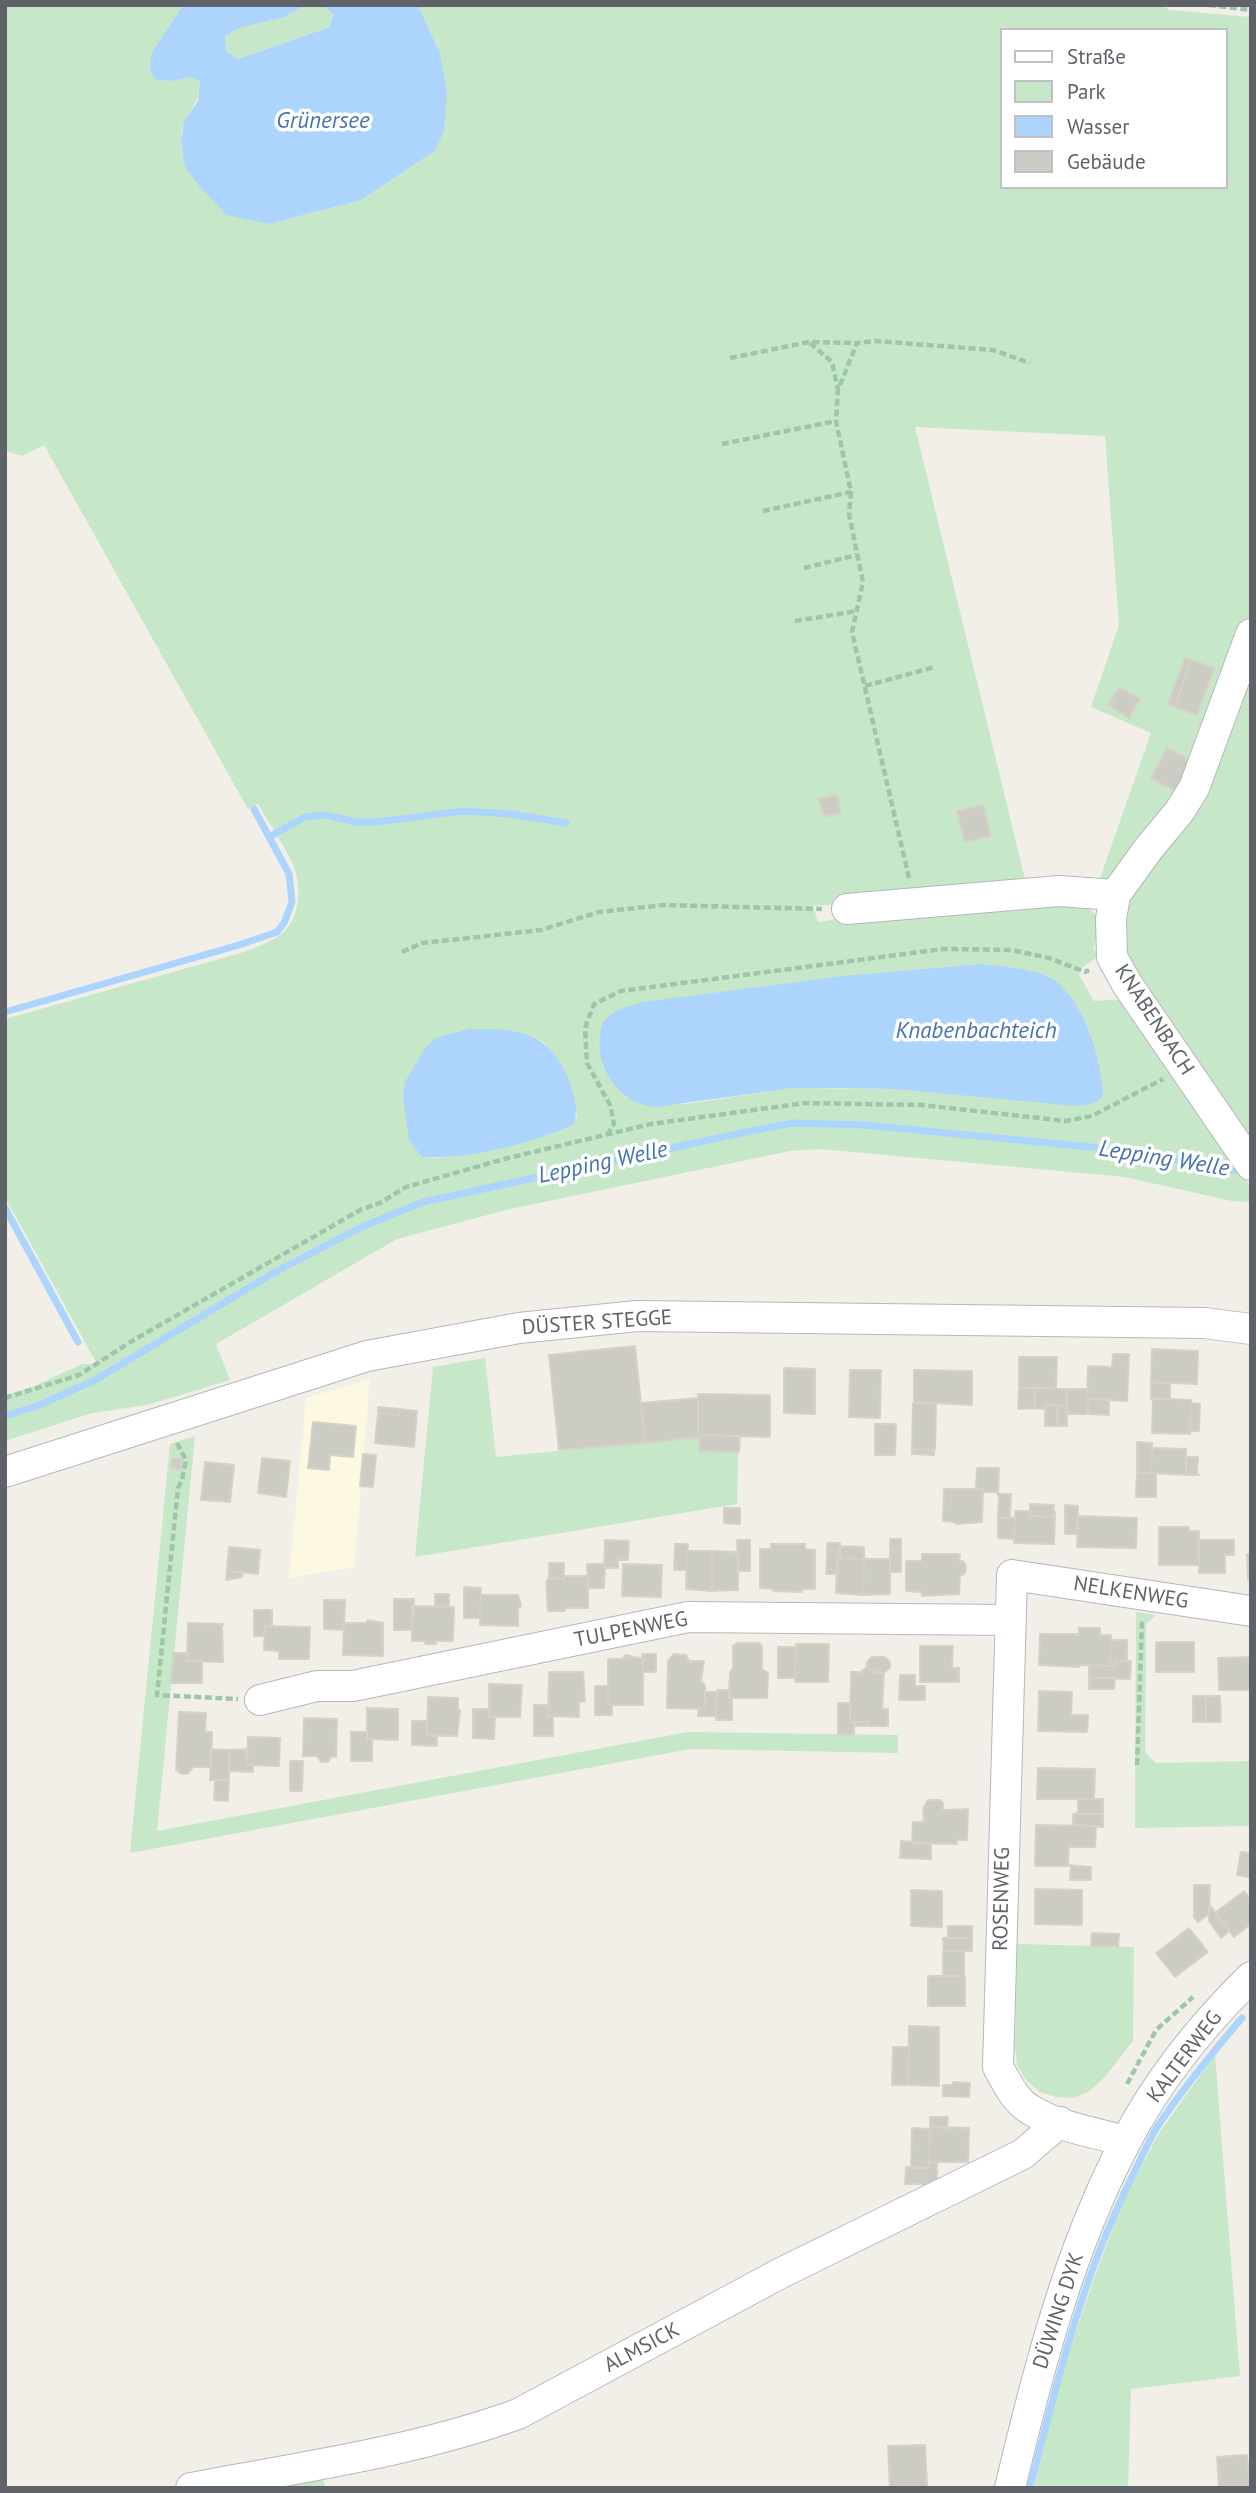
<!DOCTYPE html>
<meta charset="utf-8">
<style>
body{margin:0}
#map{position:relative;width:1256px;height:2493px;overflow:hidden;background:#f1efe8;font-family:"PT Sans",sans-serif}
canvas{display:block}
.frame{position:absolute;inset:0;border:7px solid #5f6268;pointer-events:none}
.legend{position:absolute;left:1000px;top:28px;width:228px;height:161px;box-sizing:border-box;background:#fff;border:2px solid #bfc0c3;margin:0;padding:9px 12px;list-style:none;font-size:21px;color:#5f6268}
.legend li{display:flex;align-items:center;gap:14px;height:35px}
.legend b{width:35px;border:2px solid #bfc0c3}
</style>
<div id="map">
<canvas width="1256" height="2493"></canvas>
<div class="frame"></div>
<ul class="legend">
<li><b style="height:9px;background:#fff"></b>Straße</li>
<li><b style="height:19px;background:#c6e7c8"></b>Park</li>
<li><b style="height:19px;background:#acd4fd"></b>Wasser</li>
<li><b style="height:19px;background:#cccbc4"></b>Gebäude</li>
</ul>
</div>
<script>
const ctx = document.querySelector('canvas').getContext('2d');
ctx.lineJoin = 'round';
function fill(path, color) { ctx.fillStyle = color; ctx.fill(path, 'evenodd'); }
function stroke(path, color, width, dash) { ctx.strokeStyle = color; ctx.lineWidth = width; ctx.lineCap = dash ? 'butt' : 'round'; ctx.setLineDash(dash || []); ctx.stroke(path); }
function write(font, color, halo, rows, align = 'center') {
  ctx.font = font + ' "PT Sans",sans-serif'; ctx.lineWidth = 7; ctx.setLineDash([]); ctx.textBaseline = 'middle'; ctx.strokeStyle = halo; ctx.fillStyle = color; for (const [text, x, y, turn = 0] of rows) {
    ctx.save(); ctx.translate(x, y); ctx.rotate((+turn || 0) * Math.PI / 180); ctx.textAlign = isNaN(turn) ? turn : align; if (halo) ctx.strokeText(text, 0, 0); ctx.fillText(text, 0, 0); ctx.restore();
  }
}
fill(new Path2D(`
 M370,1379L354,1567L289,1578L306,1398Z`), '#fdf8e0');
fill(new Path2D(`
 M5,5H183L151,54L150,70L156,80L171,81L193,77L200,82C198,105 195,101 186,119C178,133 182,150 184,165L269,224L361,200L435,151L439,51L418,5H1162L1169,10L1251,17V616L1198,765L1120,879L1099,881L1151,733L1091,707L1119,625L1105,436L915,427L1027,887L813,906L818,922L897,911L1082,903L1095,914L1102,926L1093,948L1099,956L1077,971L1094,1001L1128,999L1240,1162L1251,1192V1202L1232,1201L1125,1177L820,1149L790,1151L510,1209L397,1239L216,1344L230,1380L147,1405L92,1413L5,1441V1395L32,1387L82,1364H97L5,1197V1019L241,953C254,948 269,943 280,935C299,921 302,891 295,870C288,850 269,823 258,804L248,809L44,445L22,456L5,451ZM1002,30H1226V187H1002ZM980,964L1068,995L1081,1015L1092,1039L1099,1063L1011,1099L894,1089L793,1088L686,1104L626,1097L609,1078L602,1065L853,975ZM541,1040C563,1062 573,1086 577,1117L554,1133L493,1150L438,1158L422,1157Z
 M322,5L333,14L330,27L238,59L226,51L225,36L239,28L285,17L303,6Z
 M1251,657V1141L1127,972L1124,897Z
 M485,1358L496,1457L700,1437V1451L738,1452L737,1504L415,1557L433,1367Z
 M195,1436L157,1831L688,1732L898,1735V1753L690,1749L130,1853L170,1444Z
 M1136,1612L1156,1615L1146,1624L1145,1752L1156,1763L1251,1761V1826L1135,1828Z
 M1017,1944L1134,1947L1133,2041L1104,2078L1090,2091L1074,2098L1056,2097L1040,2092L1026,2080L1017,2065L1015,2047Z
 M1215,2055L1240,2376L1131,2389L1128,2488H1034L1061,2376L1091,2287L1121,2206L1159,2133Z
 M320,2471L326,2488H225Z`), '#c6e7c8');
fill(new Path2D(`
 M183,5H305L285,17L239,28L225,36L226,51L238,59L330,27L333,14L322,5H418L439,51L447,91L444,131L435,151L361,200L269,224L227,215L199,186L184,165L181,141L184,121L198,101L200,82L193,77L171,81L156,80L150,71L151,54Z
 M980,964C1000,967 1038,968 1054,980C1081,1000 1097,1045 1101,1077C1102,1083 1105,1092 1101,1098C1095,1105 1084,1105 1076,1106L894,1089L838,1088H793L656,1107C622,1105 596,1072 600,1038C600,1031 601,1024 607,1018C615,1009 631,1006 642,1002L853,975Z
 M470,1029C520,1028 551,1032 570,1083C575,1097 579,1112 573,1125C528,1144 472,1159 422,1157L409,1140L403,1095L405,1082L426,1047L438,1037Z`), '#acd4fd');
stroke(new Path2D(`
 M269,837L305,817L325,815L356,822H376L464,811L511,814L566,823
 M5,1012L239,945L277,932L284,923L292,902L289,874L254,809
 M5,1208L78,1342
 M5,1416L37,1406L95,1380L277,1271L364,1226L423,1202L746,1132L793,1123L865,1125L1111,1149L1246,1172
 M1030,2488C1057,2381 1083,2274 1133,2175C1141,2159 1148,2142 1157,2127C1183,2089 1212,2053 1242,2018`), '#acd4fd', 7);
const building = new Path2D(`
 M1185,658L1191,660L1175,707L1168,704Z
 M1191,660L1214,668L1197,715L1175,707Z
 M1119,687L1140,699L1129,718L1108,705Z
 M1167,748L1196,763L1180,793L1151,778Z
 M837,795L841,813L824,817L819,799Z
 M983,805L991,836L965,842L957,811Z
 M635,1346L645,1443L559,1450L549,1355Z
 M1152,1349L1198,1351L1197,1384L1151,1382Z
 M1113,1354H1129L1127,1401L1087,1399L1088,1366L1112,1367Z
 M1019,1357H1057L1056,1388H1019Z
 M784,1368L815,1369V1414L784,1413Z
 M850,1370H881L880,1418L849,1417Z
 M914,1370L972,1371V1405L914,1402Z
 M1151,1382L1170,1383V1399H1151Z
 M1019,1388H1035V1408L1018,1409Z
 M1035,1388L1067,1389V1406L1045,1405V1409L1035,1408Z
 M1067,1389H1087L1088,1414H1067Z
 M698,1394L770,1395V1437L698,1435Z
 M698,1398V1435L700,1437L645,1443L641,1403Z
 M1153,1398L1191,1400L1190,1434L1152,1433Z
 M1088,1399L1109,1400V1415L1088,1414Z
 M913,1403H936L935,1450L912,1449Z
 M1191,1403L1200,1404L1199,1431H1190Z
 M1045,1405H1057V1426H1045Z
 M1057,1405L1067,1406V1426H1057Z
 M378,1407L400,1409L399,1415L378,1413Z
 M400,1409L417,1411L414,1447L375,1443L378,1413L399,1415Z
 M313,1422L356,1426L353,1457L330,1455L329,1470L308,1468Z
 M875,1424H896L895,1455H875Z
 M700,1435L740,1436L739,1452L699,1451Z
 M1137,1442L1152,1443L1151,1473H1137Z
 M1152,1448L1186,1449V1475L1151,1473Z
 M912,1449L934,1450V1455L912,1454Z
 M363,1454L376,1455L373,1487L360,1486Z
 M1186,1457H1198L1197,1473L1199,1475H1186Z
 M172,1458L182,1459L181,1469L171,1468Z
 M262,1458L290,1461L286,1497L258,1493Z
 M205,1462L234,1465L230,1502L201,1500Z
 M977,1468H999L998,1496L997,1492H983V1489H976Z
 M1137,1473L1156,1474V1497H1136Z
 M944,1489H983L982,1522L957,1524L954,1522L943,1521Z
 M999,1494H1011L1010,1518H998Z
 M1030,1504L1054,1505L1053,1517L1030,1516Z
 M1065,1505L1078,1506L1077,1534H1065Z
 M724,1508H740V1524L724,1523Z
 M1015,1511H1030V1516L1053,1517L1055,1512L1054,1544L1014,1543Z
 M1078,1516L1137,1518L1136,1548L1077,1547Z
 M998,1518H1015L1014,1539L998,1538Z
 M1159,1527H1189V1531H1199V1565H1159Z
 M890,1539H901V1550H890Z
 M605,1540L629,1541L628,1560H618V1568H604Z
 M737,1540H750V1571H738Z
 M1199,1540H1234V1555H1225V1573H1199Z
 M827,1543H840V1551L827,1550Z
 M675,1544H688L686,1570H674Z
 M771,1544H805V1549L815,1550V1589H802V1592L773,1591V1589L760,1588V1549H771Z
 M840,1546L864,1547V1559L840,1558Z
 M229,1547L260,1550L258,1574L227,1571Z
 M827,1550L840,1551V1558H837V1574H826Z
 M890,1550H901V1572H890Z
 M687,1551H712V1591L686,1589Z
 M712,1551L738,1552V1590L712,1591Z
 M922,1554H960L959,1561H963L966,1566V1571L963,1575H960L959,1594L922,1596V1592L906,1591V1561H922Z
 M1247,1554H1251V1580H1248Z
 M837,1558L864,1559L863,1595L836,1593Z
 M864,1559H890V1594L863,1595Z
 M549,1563H564V1579L549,1578Z
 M587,1564H605L604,1588H588Z
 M623,1564L662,1565L661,1597L622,1596Z
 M227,1571L243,1572L242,1577L226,1580Z
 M564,1576H588V1608H566L565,1611H548L546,1582L549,1578L564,1579Z
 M464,1587L481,1588L480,1618H464Z
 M435,1594H449V1606H435Z
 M481,1595H518L521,1606L518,1609V1626L480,1625Z
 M394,1599H414L412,1630H394Z
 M324,1600H345L344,1630L324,1629Z
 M412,1606L454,1607L453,1641H436V1644H425V1641H412Z
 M254,1610H272V1626H265L264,1636H254Z
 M368,1620L383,1623V1656L343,1655L344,1623H366Z
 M188,1623L224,1624L222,1625L223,1662L187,1661Z
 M265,1626L310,1627L309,1659H279V1651L264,1650Z
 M1079,1628H1100V1635H1111L1110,1666L1079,1665V1667L1039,1665L1040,1634H1079Z
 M1111,1640H1127V1661H1116V1666H1110Z
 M1156,1642H1194V1672H1156Z
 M737,1643H759L762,1646V1669L768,1673L767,1698H729L730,1672L733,1668V1646Z
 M796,1644H829L828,1682H795Z
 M920,1646H953L952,1668H959V1682H920Z
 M778,1647H796L795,1678H778Z
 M174,1653H188L187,1661H202V1683H171Z
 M642,1654H656V1672H643Z
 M674,1654L686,1655L689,1661H704L701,1681L705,1685V1709L667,1708L668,1661Z
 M626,1655L643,1659V1705H608V1659H622Z
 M872,1657H885L890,1662V1667L884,1673L873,1672L867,1667V1662Z
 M1251,1657V1690H1219L1218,1658Z
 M1116,1661H1131L1130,1679L1089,1678V1665L1116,1666Z
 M867,1667L873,1672L884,1673L882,1709H888V1726H868V1722H850L851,1672H861Z
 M549,1672H583L585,1701L579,1702V1717L548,1716Z
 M900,1675H915V1686H925V1700H899Z
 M1089,1678H1115L1114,1689H1089Z
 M489,1684L522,1685L520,1717H489Z
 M595,1686H608V1705H612V1715H595Z
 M717,1690H729V1698H732V1720H716Z
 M1039,1691L1072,1692L1071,1715H1088L1087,1732L1038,1731Z
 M705,1692H716V1716H698V1708L705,1709Z
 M1193,1696H1206V1722H1193Z
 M1206,1696H1220L1221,1722H1206Z
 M428,1697L458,1698V1709L460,1711L457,1736L427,1735Z
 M838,1703H850V1722H854V1734H838Z
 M534,1705H548V1716H553V1736H534Z
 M367,1708L398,1709V1740L367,1739Z
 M473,1709H489V1717H495L494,1739L473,1738Z
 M179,1712L206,1713L205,1732H212L211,1767H193L188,1774H181L176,1770Z
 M304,1718L337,1719L336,1757L332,1756L328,1762H321L317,1756H303Z
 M412,1721H427V1735L437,1736V1746L412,1745Z
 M854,1722H868V1726H854Z
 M351,1732H367V1739H372V1761H351Z
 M248,1737L280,1738L279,1766L247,1765Z
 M211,1749L229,1750V1780H210Z
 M247,1749V1765H253V1772L229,1771V1750Z
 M290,1761H303L302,1791H290Z
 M1038,1768L1095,1769L1094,1799H1037Z
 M215,1780H229L228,1801L214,1800Z
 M1078,1799H1103V1814H1073L1078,1813Z
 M928,1800H940L943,1803V1810L968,1809L967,1840H957V1844L912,1843L913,1822H924L923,1809Z
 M1073,1814H1103V1827L1073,1825Z
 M1036,1825L1096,1826L1095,1847H1069L1068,1865L1091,1867V1880H1070L1071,1866H1035Z
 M901,1841L931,1843V1859L900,1858Z
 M1241,1852L1251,1853L1247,1877L1237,1875Z
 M1251,1853V1878L1247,1877Z
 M1194,1885H1210L1209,1914L1198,1922L1194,1917Z
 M1035,1889L1082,1890V1925L1035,1924Z
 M911,1890L942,1891V1927L911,1926Z
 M1244,1891L1251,1900V1924L1234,1937L1215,1913Z
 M1209,1904L1229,1931L1221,1938L1209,1921Z
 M948,1926H972V1938H948Z
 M1189,1928L1208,1952L1175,1977L1156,1953Z
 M1092,1933L1119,1934L1118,1946H1091Z
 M943,1938H972V1951H944Z
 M943,1951H964V1976H943Z
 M928,1976H965V2006H928Z
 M909,2026L939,2027V2086L908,2085Z
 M893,2047H909L908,2085H892Z
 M953,2082L970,2083L969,2097L943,2096V2085H953Z
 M930,2117H948L947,2128L930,2127Z
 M930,2127L969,2128L968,2162H929Z
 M912,2128L930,2129L929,2168H911Z
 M930,2162H937V2184H905L906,2167L929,2168Z
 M925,2445L927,2486L934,2488H890L888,2446Z
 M1247,2455L1250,2488H1219L1217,2457Z`);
fill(building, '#cccbc4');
stroke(building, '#d6d2c6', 2);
const minor = new Path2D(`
 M1251,634L1194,788L1179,812L1149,848L1115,895L1111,919L1112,957L1127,984L1251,1165
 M847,909L1059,891L1115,895
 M5,1472L367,1356L519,1328L637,1316L1204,1323L1251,1329
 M260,1700L317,1686H353L688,1617L1009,1620
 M1126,2141C1096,2133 1058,2127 1031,2110C1015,2101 1007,2083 998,2067L1012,1575L1251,1611
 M191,2488C301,2467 413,2452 518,2414L781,2273L1023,2154L1060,2122
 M1010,2488C1038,2370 1069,2249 1126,2141C1158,2080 1202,2025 1251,1977`);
stroke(minor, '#b5b7bc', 32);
stroke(new Path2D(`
 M1209,5L1251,10
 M810,343L832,362L838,390
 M730,358L809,342L857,343
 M722,444L836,421
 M763,511L851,492
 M804,568L857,555
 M795,621L857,611
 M865,686L935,667
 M909,878L852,632L863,582L849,514L851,492L836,421L838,390L857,343L875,341L993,350L1030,363
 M402,952L422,943L541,930L599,912L664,905L822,909
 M607,1135L614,1124L610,1105L587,1063L585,1028L594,1004L621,991L943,949L1012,950L1049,958L1085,972L1089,970
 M5,1398L79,1375L132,1341L362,1209L380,1203L406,1187L504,1159L651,1124L805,1103L922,1105L1066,1121L1092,1116L1163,1079
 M177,1443L186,1460L182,1480L178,1488L157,1695L238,1699
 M1137,1765L1142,1621
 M1127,2084L1156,2030L1193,1997`), '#9dc6ab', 4.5, [7, 3.5]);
stroke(minor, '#fff', 30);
write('21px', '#5f6268', '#fff', [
 ["KNABENBACH",1154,1020,57],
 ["DÜSTER STEGGE",597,1323,-4],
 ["NELKENWEG",1131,1593,9],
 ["TULPENWEG",631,1630,-11],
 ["ROSENWEG",1002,1899,-89],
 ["KALTERWEG",1185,2057,-53],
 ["DÜWING DYK",1059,2311,-72],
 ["ALMSICK",642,2348,-28]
]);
write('italic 23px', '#4673b0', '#fff', [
 ["Grünersee",323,121],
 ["Knabenbachteich",976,1031],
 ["Lepping Welle",1164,1159,9],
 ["Lepping Welle",603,1163,-12]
]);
</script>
